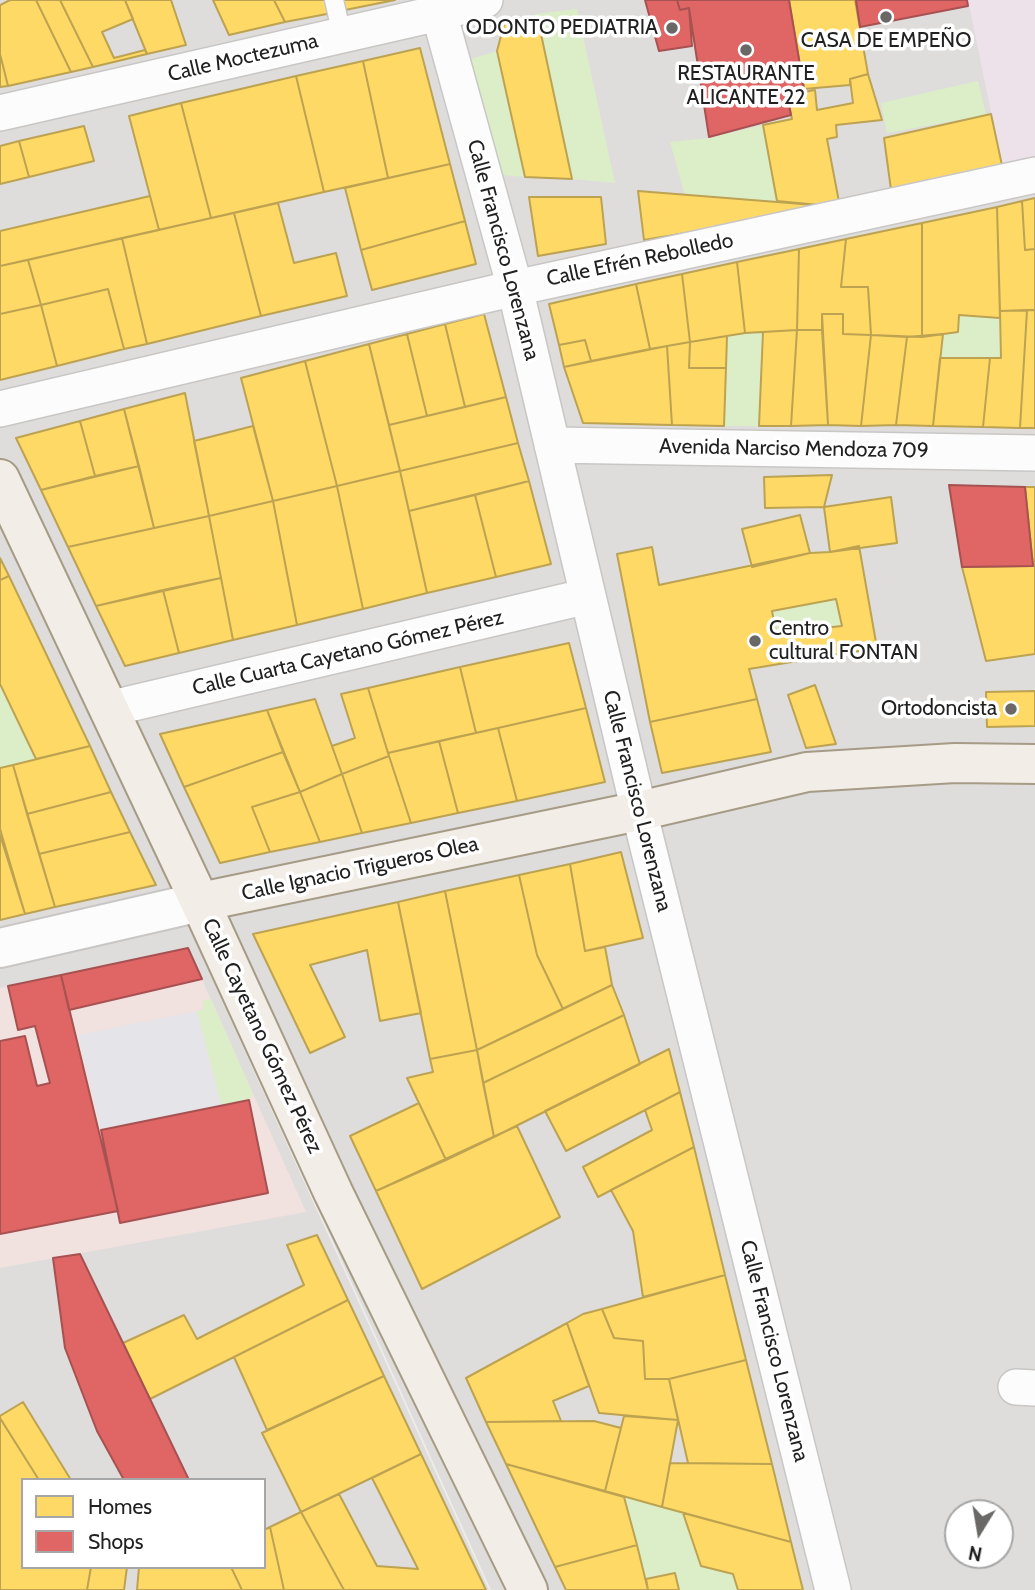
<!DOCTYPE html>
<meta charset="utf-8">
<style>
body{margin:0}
#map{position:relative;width:1035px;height:1590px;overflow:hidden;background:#efedea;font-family:Cabin,sans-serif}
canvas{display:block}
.legend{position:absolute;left:21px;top:1478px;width:245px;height:91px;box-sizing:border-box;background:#fff;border:2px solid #a6a6a6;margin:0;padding:9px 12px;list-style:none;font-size:21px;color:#212121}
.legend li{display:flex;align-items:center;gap:14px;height:35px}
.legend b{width:35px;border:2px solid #a6a6a6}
.north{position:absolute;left:944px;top:1499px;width:70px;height:70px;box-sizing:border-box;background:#fff;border:2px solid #a6a6a6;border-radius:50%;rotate:191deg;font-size:19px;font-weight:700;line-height:28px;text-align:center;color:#212121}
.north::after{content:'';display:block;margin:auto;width:24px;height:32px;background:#696867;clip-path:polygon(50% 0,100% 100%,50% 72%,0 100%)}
</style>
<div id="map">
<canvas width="1035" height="1590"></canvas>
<ul class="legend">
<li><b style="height:19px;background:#ffd966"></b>Homes</li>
<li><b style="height:19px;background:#e06666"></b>Shops</li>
</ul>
<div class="north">N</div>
</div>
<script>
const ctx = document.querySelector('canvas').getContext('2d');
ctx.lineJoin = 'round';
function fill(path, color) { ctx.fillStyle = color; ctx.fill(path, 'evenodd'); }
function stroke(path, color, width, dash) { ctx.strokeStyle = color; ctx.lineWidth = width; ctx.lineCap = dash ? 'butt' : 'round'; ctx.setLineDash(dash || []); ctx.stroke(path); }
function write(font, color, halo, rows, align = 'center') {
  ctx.font = font + ' Cabin,sans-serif'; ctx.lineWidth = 7; ctx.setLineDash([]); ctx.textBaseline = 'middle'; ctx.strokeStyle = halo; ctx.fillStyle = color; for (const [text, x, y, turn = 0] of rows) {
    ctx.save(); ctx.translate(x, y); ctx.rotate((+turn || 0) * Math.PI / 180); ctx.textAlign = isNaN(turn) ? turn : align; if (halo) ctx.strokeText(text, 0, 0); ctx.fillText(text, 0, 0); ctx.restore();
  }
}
fill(new Path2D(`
 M0,0H1035V1590H491L177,898L0,521ZM958,1513H1000V1555H958Z
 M0,524L176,899L489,1590H0ZM23,1480H264V1567H23Z`), '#dedddb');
fill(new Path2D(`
 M188,948L306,1212L0,1268V988Z`), '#f1e1df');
fill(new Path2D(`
 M968,0H1035V163L1003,170Z`), '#ede2e9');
fill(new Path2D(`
 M577,9L615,183L572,179L535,14Z
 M497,51L525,177L502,175L468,60Z
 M978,81L986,115L887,133L881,103Z
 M763,125L777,201L685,195L670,142L709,138Z
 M959,315L1000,318L1001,358H940L943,334L958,332Z
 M763,332L759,426H724L727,336Z
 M836,599L842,626L776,633L772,611Z
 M0,684L36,759L0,768Z
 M211,999L253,1094L249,1100L221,1105L197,1011L204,1009L202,1001Z
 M624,1497L683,1513L701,1566L733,1574L738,1590H679L674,1573L646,1579Z`), '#dceec7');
fill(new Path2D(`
 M197,1011L221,1105L101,1130L78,1035Z`), '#e4e4e9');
const homes = new Path2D(`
 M10,0H36L71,72L8,86L0,54V5Z
 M36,0H60L93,67L71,72Z
 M60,0H125L133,19L102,32L114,58L145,50L147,54L93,67Z
 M125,0H171L186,45L147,54Z
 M213,0H274L285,22L229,35Z
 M274,0H328L332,13L285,22Z
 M342,0H395L345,10Z
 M777,0H855L868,74L850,79V85L804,89L789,0Z
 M538,20L572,179L525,177L497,51L505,21Z
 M420,48L450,164L388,178L363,61Z
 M0,54L8,86L0,87Z
 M363,61L388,178L324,192L296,76Z
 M868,74L882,120L836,125L837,137L827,139L840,207L777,201L763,125L792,119L787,95L815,90L817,110L853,103L850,79Z
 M296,76L324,192L211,218L181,103Z
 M181,103L211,218L159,230L129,116Z
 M991,114L1003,170L892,197L884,138Z
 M84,126L94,161L29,177L19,141Z
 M19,141L29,177L0,184V146Z
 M450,164L465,221L361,250L345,188Z
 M638,191L840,207L644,240Z
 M150,196L159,230L0,266V231Z
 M529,197H601L606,244L538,256Z
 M1035,198V249L1025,250L1022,201Z
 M1022,201L1025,250L1035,249V310L1000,311L997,207Z
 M278,203L294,263L336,253L347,296L261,316L234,213Z
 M997,207L1000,318L959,315L958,332L922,337V223Z
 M234,213L261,316L147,344L122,238Z
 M465,221L476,264L372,290L361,250Z
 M922,223V337L871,335L868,287H841L846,239Z
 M122,238L147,344L124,349L108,289L41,305L28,260Z
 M846,239L841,287H868L871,335L843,334V314H822V330H797L799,249Z
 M799,249L797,330L745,333L737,262Z
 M28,260L41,305L0,314V266Z
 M737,262L745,333L690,342L682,274Z
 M682,274L690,342L650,349L636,284Z
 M636,284L650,349L591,361L585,340L559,345L549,304Z
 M108,289L124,349L57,366L41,305Z
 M41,305L57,366L0,380V314Z
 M1027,310H1035V428H1020Z
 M1027,310L1020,428L983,427L990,358H1001L1000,311Z
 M484,314L506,397L465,407L445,324Z
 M822,314H843V334L871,335L861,426L828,425Z
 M445,324L465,407L427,416L407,334Z
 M797,330L791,426H759L763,332Z
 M797,330H822L828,425L791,426Z
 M407,334L427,416L389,425L369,344Z
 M943,334L933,426L896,425L907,337Z
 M871,335L907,337L896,425L861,426Z
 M727,336L726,368H689L690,342Z
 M585,340L591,361L564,367L559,345Z
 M690,342L689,368H726L724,426L672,425L667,346Z
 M369,344L400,471L337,486L305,361Z
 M667,346L672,425L583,423L564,367Z
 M940,358H990L983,427L933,426Z
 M305,361L337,486L273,501L241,378Z
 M185,393L209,516L154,528L124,409Z
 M506,397L518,443L400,471L389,425Z
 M124,409L139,466L95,476L80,421Z
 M80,421L95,476L41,490L16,438Z
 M253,426L273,501L209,516L194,441Z
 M518,443L529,481L409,511L400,471Z
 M139,466L154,528L68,547L41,490Z
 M400,471L427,593L363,609L337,486Z
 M832,475L824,507L765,508L764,477Z
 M529,481L551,564L496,577L475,495Z
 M337,486L363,609L297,625L273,501Z
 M1025,487H1035V566H1033Z
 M475,495L496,577L427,593L409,511Z
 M891,497L897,543L830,552L824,507Z
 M273,501L297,625L233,640L209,516Z
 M800,515L810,553L752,567L742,529Z
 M209,516L221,578L96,606L68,547Z
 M859,546L877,648L749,669L757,699L650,722L617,554L652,547L659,585L810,553L830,552ZM836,599L842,626L776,633L772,611Z
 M0,558L9,576L0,580Z
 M1033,566H1035V654L986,661L962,567Z
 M9,576L90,746L36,759L0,684V580Z
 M221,578L233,640L179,653L163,590Z
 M163,590L179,653L125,666L96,606Z
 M569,643L586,708L476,733L460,667Z
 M460,667L476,733L388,753L368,688Z
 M815,685L836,744L806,748L788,695Z
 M368,688L389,756L342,774L332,746L355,738L341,694Z
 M1035,691V726L987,727L986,692Z
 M315,699L342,774L300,792L267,710Z
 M757,699L771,752L662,773L650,722Z
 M586,708L605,782L517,801L498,728Z
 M267,710L283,752L184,787L160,734Z
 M498,728L517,801L458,813L439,741Z
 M439,741L458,813L411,823L388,753Z
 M90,746L111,792L27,814L13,765Z
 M283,752L300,792L252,807L270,852L220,863L184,787Z
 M389,756L411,823L362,833L342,774Z
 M13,765L55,907L25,914L0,829V768Z
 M342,774L362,833L320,842L300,792Z
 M111,792L130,832L39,854L27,814Z
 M300,792L320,842L270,852L252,807Z
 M130,832L156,885L55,907L39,854Z
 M0,835L25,914L0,920Z
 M621,852L643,938L585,951L570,864Z
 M570,864L585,951L605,947L612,985L563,1009L537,955L519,875Z
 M519,875L537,955L563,1009L477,1050L445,891Z
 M445,891L477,1050L430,1059L398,902Z
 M398,902L421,1013L380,1021L367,950L310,965L345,1037L310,1053L253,934Z
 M612,985L624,1015L483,1083L477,1050Z
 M624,1015L640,1064L494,1137L483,1083Z
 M669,1049L680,1092L566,1151L545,1111Z
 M477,1050L494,1137L446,1160L407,1078L433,1072L430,1059Z
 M680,1092L694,1147L598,1197L583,1167L652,1130L645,1110Z
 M419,1103L446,1160L376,1191L350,1136Z
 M517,1126L560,1217L422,1289L376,1191Z
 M694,1147L725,1275L643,1297L633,1231L611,1190Z
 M317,1235L348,1300L150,1399L123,1343L184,1315L197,1339L304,1285L287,1245Z
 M725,1275L746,1360L669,1379H645L643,1341L614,1338L602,1309Z
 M348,1300L384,1376L267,1430L234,1357Z
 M602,1309L614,1338L643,1341L645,1379H669L678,1420L599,1413L567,1323L583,1314Z
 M567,1323L589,1386L553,1401L561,1421L486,1422L466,1378Z
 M746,1360L772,1464L688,1463L669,1379Z
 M384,1376L421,1454L301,1512L262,1433Z
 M23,1402L71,1480H39L0,1418V1416Z
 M624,1416L678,1420L662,1507L605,1491Z
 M0,1418L39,1480H23V1567H91L87,1590H0Z
 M594,1421L621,1428L605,1491L506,1464L486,1422Z
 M421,1454L486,1590H344L301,1512L339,1494L377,1566L418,1569L372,1478Z
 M670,1463L772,1464L791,1542L662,1507Z
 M506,1464L624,1497L637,1545L555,1567Z
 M301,1512L344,1590H284L270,1527Z
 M683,1513L791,1542L803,1590H738L733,1574L701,1566Z
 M270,1527L284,1590H242L231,1567H264V1530Z
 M637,1545L648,1590H566L555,1567Z
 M91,1567H127L124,1590H87Z
 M139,1567H231L242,1590H137Z
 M675,1573L679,1590H648L646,1579Z`);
fill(homes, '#ffd966');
stroke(homes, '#bca251', 2);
const shops = new Path2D(`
 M645,0H677L680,10L689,8L692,46L659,51Z
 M677,0H789L804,89L786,92L791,115L709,137L689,8L680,10Z
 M856,0H967L968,6L860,27Z
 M949,485L1025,487L1033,566L962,567Z
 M188,948L202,979L69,1010L61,975Z
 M61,975L118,1211L0,1234V1041L25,1036L37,1086L50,1083L35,1026L18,1030L8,986Z
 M249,1100L268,1193L120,1223L101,1130Z
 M80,1254L123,1343L189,1480H124L97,1431L65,1348L53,1258Z`);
fill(shops, '#e06666');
stroke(shops, '#a75151', 2);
const service = new Path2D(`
 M334,0L342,35`);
const minor = new Path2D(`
 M439,13L515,288L639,811L833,1590
 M0,113L439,13L485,0
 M0,409L515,288L1035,175
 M552,445L1035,453
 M108,709L588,596
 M1016,1387L1035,1388`);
const tertiary = new Path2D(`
 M0,948L200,902`);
const primary = new Path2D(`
 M0,479L200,902L333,1192L528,1590
 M200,902L639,811L807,772L955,763L1035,764`);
stroke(service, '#c8c7c6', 21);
stroke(minor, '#c8c7c6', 38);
stroke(tertiary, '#c8c7c6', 42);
stroke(primary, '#a69b86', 42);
stroke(service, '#fdfcfc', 18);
stroke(minor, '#fdfcfc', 35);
stroke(tertiary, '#fdfcfc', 38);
stroke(primary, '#f2ede6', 38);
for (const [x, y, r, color] of [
 [886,17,7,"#696867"],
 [672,28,7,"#696867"],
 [746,50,7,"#696867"],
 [755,641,7,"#696867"],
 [1011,709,7,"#696867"]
]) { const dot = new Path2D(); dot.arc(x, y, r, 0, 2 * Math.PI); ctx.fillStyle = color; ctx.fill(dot); stroke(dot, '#fff', 2.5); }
write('21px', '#212121', '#fff', [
 ["ODONTO PEDIATRIA",658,28],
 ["CASA DE EMPEÑO",886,41,"center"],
 ["RESTAURANTE",746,74,"center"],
 ["ALICANTE 22",746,98,"center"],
 ["Centro",769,629,"left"],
 ["cultural FONTAN",769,653,"left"],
 ["Ortodoncista",997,709]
], 'right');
write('21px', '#212121', '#fff', [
 ["Calle Moctezuma",243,58,-13],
 ["Calle Francisco Lorenzana",503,250,75],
 ["Calle Efrén Rebolledo",640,260,-12],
 ["Avenida Narciso Mendoza 709",794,449,1],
 ["Calle Cuarta Cayetano Gómez Pérez",348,653,-13],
 ["Calle Francisco Lorenzana",637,801,76],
 ["Calle Ignacio Trigueros Olea",360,869,-12],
 ["Calle Cayetano Gómez Pérez",262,1036,65],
 ["Calle Francisco Lorenzana",774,1351,76]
]);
</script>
